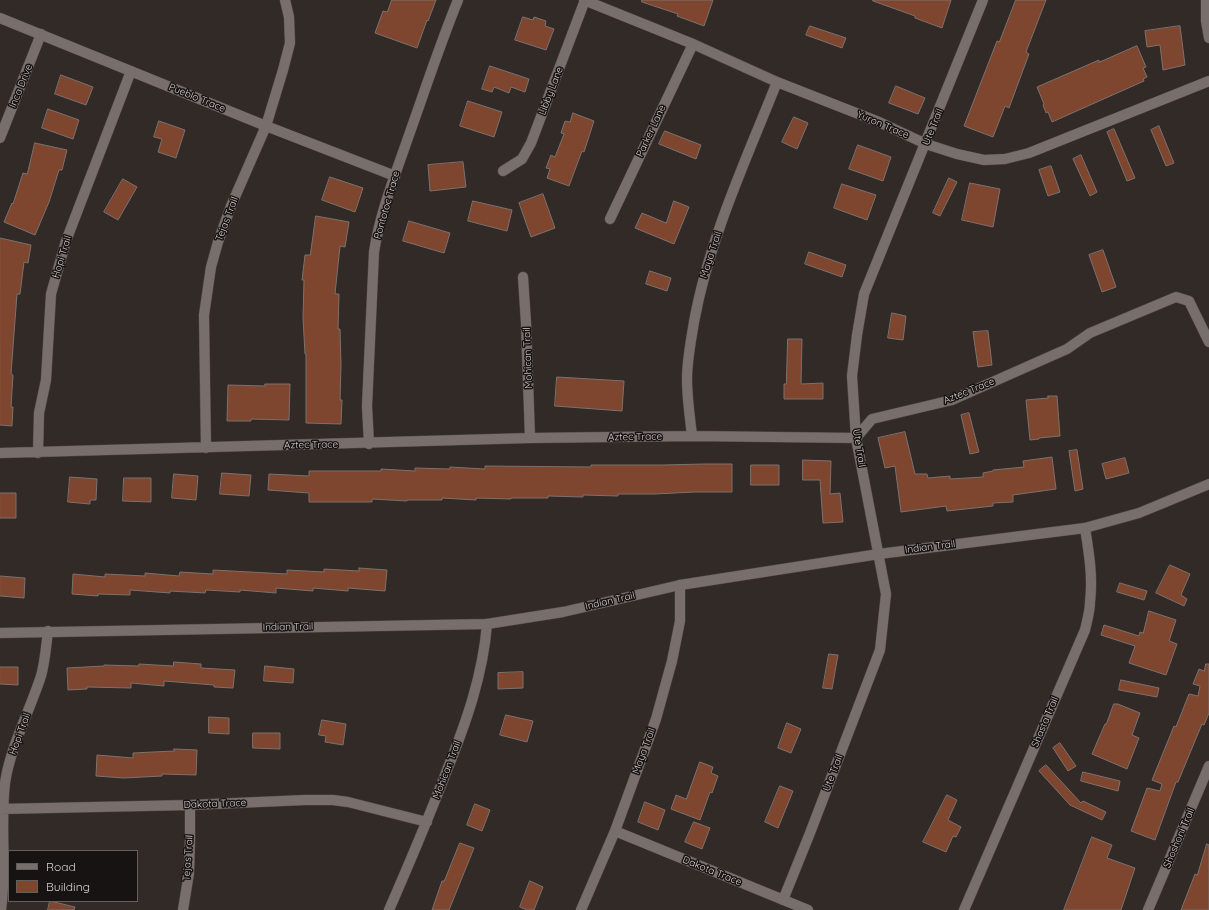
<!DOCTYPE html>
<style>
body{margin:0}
#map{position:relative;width:1209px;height:910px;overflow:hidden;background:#322a27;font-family:Quicksand,sans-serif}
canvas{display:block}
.legend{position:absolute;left:8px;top:850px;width:130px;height:52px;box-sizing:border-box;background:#171312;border:1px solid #645f5e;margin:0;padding:5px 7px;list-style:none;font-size:12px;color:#d7d1cf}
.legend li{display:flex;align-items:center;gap:8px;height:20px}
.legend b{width:20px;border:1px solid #645f5e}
</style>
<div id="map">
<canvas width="1209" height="910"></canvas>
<ul class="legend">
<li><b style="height:5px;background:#786e6b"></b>Road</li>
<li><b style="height:11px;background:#7f462f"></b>Building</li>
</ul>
</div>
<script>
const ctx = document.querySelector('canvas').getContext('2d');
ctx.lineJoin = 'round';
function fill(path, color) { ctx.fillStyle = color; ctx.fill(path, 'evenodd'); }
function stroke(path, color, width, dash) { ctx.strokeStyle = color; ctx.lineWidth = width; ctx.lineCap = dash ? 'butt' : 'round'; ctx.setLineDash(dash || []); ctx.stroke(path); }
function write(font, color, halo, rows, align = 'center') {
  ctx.font = font + ' Quicksand,sans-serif'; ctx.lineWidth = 3; ctx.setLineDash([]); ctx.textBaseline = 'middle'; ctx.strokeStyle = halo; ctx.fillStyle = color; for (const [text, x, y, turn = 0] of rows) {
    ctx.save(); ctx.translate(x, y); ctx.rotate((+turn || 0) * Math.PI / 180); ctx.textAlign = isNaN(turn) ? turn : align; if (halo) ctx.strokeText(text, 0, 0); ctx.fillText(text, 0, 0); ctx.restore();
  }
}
const building = new Path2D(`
 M392,0H436L428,21L427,20L417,48L375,33L383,11L387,12Z
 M642,0H713L704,26L677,16L678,14L642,2Z
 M873,0H951L942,28L915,18V16L873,1Z
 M1016,0H1046L1026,52L1029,54L1009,108L1005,106L993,137L964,126L997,41L999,42Z
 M523,17L533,20L534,17L546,21L545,26L554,29L546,50L515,40Z
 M810,26L846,38L842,48L806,35Z
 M1180,26L1185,65L1163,70L1160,45L1147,47L1145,31Z
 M1137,46L1146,67L1143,68L1147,77L1143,79L1144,81L1052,122L1048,112L1046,113L1043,105L1044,104L1037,87L1099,60V62Z
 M490,66L529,79L525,92L511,87L509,93L494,87L492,92L482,89Z
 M61,75L93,87L86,105L55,94Z
 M896,86L925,98L918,114L889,103Z
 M468,101L502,112L494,137L460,126Z
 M48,109L79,120L73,139L42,128Z
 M573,113L594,121L584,152L582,151L569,186L547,178L550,169L546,168L551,155L555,157L564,134L561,133L565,121L570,122Z
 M794,117L808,123L797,149L782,142Z
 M159,121L185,130L176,158L158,152L162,139L154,137Z
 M1159,126L1174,163L1166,166L1151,130Z
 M1114,129L1135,178L1127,181L1107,132Z
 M665,131L701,145L696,159L659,144Z
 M35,143L67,150L62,170H59L49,202L35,235L4,222L12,203L13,204L23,173L27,174Z
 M858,145L891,157L883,181L849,169Z
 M1081,155L1097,192L1090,196L1073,159Z
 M463,162L466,187L430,191L428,165Z
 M1051,166L1060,192L1048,196L1039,170Z
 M330,177L363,188L355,212L322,200Z
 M949,178L957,182L940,216L933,213Z
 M123,179L137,187L118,220L104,212Z
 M970,183L1000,189L993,227L962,220Z
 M842,184L876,195L867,220L834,208Z
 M543,194L555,228L531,237L519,203Z
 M473,201L512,210L507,231L468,221Z
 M674,201L689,207L674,244L635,228L642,213L666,223Z
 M316,216L349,222L345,247L340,246L335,294H339L338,329H340L341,365L340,400H342L341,424L306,423V354H305L303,318L304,280H302L305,255H310Z
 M409,221L450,233L444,253L403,241Z
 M0,238L31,245L28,263L24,262L20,294H17L11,374L13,375L11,407H13L12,426L0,425Z
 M1103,250L1116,287L1102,292L1089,255Z
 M809,252L846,265L842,277L805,264Z
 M650,271L671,278L667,291L646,284Z
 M892,313L906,316L903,340L888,338Z
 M988,331L992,365L978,367L973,332Z
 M788,339H802L801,384L823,383V399H784V384H786Z
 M557,377L624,381L622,411L555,406Z
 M265,384H290L289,420L251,419V421H227L228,385L265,386Z
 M1048,396H1057L1060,436L1039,438V439L1030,440L1026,400L1048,398Z
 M969,413L979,452L970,454L961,415Z
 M905,432L915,474H927L928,478L950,476V479L983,477V473L993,471V470L1024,467L1023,461L1052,457L1056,489L1013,495V502L993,503V506L947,511L946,506L901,512L895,466L885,468L878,438Z
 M1077,450L1083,489L1075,491L1069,451Z
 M1125,458L1129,473L1106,479L1102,464Z
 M803,460L831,461L830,494L840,493L843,522L823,523L820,480H803Z
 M704,464H732V492H694L655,494H618V496L583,495V497L548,496V498H511V499L476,498V500L442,498V500H407V501L372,499V502H309V493L268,490L269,474L309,476V471H381V469L415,471V468L450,469V467L485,469V466L591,467V465H663Z
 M751,465H779V485H751Z
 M222,473L251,475L249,496L220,494Z
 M174,474L198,476L196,500L172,498Z
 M70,477L97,479L96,500H90V504L68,502Z
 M124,478H151V502L123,501Z
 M0,493H16V518H0Z
 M1170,565L1190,574L1181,595L1187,599L1184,606L1156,593Z
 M359,568L387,570L385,591L348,588V591L313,588V591L276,588V593L240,590V592L206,590L205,593L170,591V593L130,590V595L98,594V596L72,594L73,574L105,577V574L145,576V573L179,576L180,572L213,574V570L287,574V570L324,572V569L359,571Z
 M0,576L25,578L24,598L0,596Z
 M1120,583L1147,591L1144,600L1117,592Z
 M1149,611L1176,620L1169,641L1177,644L1166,675L1129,663L1135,646L1101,635L1104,625L1139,636L1140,632L1143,633Z
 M829,654L838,655L832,689L823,688Z
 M174,662L201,664V668L235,670L233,688L214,687V685L164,681V686L131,683V688L87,687V689L68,690L67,668L104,666V665L139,666V664L173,666Z
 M1206,664H1209V713L1204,725L1202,724L1178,782H1176L1155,840L1131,831L1147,788L1160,791L1162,784L1152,780L1174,726L1176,727L1189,694L1198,696L1200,686L1193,684L1199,669L1204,671Z
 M265,666L294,669L293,683L264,681Z
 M0,667H18V685L0,684Z
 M523,672V688L498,689V673Z
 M1121,680L1159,688L1157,697L1119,690Z
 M1114,704H1118L1140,713L1132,735L1139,738L1127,769L1092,754L1105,724H1106Z
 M506,715L533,721L527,742L500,735Z
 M209,717L229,718V734L209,733Z
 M322,720L346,724L343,745L325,742L326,736L319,735Z
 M787,723L801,729L791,753L778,748Z
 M253,733H280V749L253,748Z
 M1060,743L1076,766L1068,771L1053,748Z
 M174,749L197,750L196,775L162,774V776L124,778L96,776L97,755L133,758V753L174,751Z
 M700,762L713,767L711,773L718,776L712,793L710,792L700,820L671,809L676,795L686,799Z
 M1046,765L1081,803L1083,801L1106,812L1102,820L1070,805L1039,771Z
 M1083,772L1120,781L1118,791L1081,781Z
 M780,786L793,791L778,828L765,822Z
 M947,795L957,800L948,820L961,827L956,837L953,836L946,852L923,842Z
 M645,802L665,810L658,830L638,822Z
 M475,804L490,810L482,831L467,825Z
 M694,822L710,828L702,849L685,842Z
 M1092,837L1112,845L1107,858L1135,868L1121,910H1064Z
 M460,843L474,848L449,910H432L442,881H444Z
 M1207,844L1209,845V910H1181L1195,874L1197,875Z
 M530,881L543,887L534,910H527L520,907Z
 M50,901L75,907L74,910H48Z`);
fill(building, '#7f462f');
stroke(building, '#7b716e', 1);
const minor = new Path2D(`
 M584,0L693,44L777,82L879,122L926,144L957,154L984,160L1005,159L1029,153L1209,81
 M1206,0V21L1209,38
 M0,18L266,126L395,176
 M0,138L41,34
 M503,171L522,159L531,143L585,0
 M610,219L693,44
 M523,277L526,323L530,438
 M692,436C690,417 687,398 687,379C687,360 691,341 694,322C709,239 746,160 777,82
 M369,444L367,406L374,252C380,212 396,173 409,135C425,90 440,44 458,0
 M206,448L204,315L211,267L218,242L231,206L266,126L283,70L290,43L289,17L285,0
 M0,453L530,438L692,436L856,438L872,419L952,400L1067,349L1090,333L1176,297L1189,301L1209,342
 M38,453L39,413L46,380L51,294L66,241L131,71
 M0,809L190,805L305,800H333L348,802L427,822
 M615,831L808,910
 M783,900L810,833L880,650L886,594L856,438L852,376L857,335L864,294L983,0
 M1,910C7,868 0,825 5,783C10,748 30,710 41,676C45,662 46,647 48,631
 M183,910L189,873L190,839V805
 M389,910C409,864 429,817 447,770C466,723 483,675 487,624
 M581,910L615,831L656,719L672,661L680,621V585
 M964,910L1085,630C1087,621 1090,611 1090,602C1093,577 1089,553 1085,528
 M1148,910L1209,766`);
const tertiary = new Path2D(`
 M0,633L487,624L563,612L680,585L879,554L1085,528L1139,513L1209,484`);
stroke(minor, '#4f4845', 11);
stroke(tertiary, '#4f4845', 11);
stroke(minor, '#786e6b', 10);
stroke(tertiary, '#786e6b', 10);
write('10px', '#d7d1cf', '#171312', [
 ["Inca Drive",21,86,-68],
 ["Libby Lane",551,91,-69],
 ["Pueblo Trace",197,98,22],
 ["Yuron Trace",883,125,23],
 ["Ute Trail",933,127,-68],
 ["Parker Lane",651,131,-65],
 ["Pontotoc Trace",387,205,-74],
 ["Tejas Trail",227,219,-69],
 ["Maya Trail",711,255,-72],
 ["Hopi Trail",62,257,-73],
 ["Mohican Trail",528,358,-92],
 ["Aztec Trace",969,391,-22],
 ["Aztec Trace",635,437,-1],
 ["Aztec Trace",311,445,-1],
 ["Ute Trail",859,448,81],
 ["Indian Trail",930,547,-7],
 ["Indian Trail",610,601,-13],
 ["Indian Trail",288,627,-1],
 ["Shasta Trail",1045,722,-67],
 ["Hopi Trail",20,734,-70],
 ["Maya Trail",644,751,-70],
 ["Mohican Trail",447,770,-69],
 ["Ute Trail",833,773,-69],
 ["Dakota Trace",215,804,-2],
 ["Shoshoni Trail",1179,838,-67],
 ["Tejas Trail",188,858,-86],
 ["Dakota Trace",712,871,22]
]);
</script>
